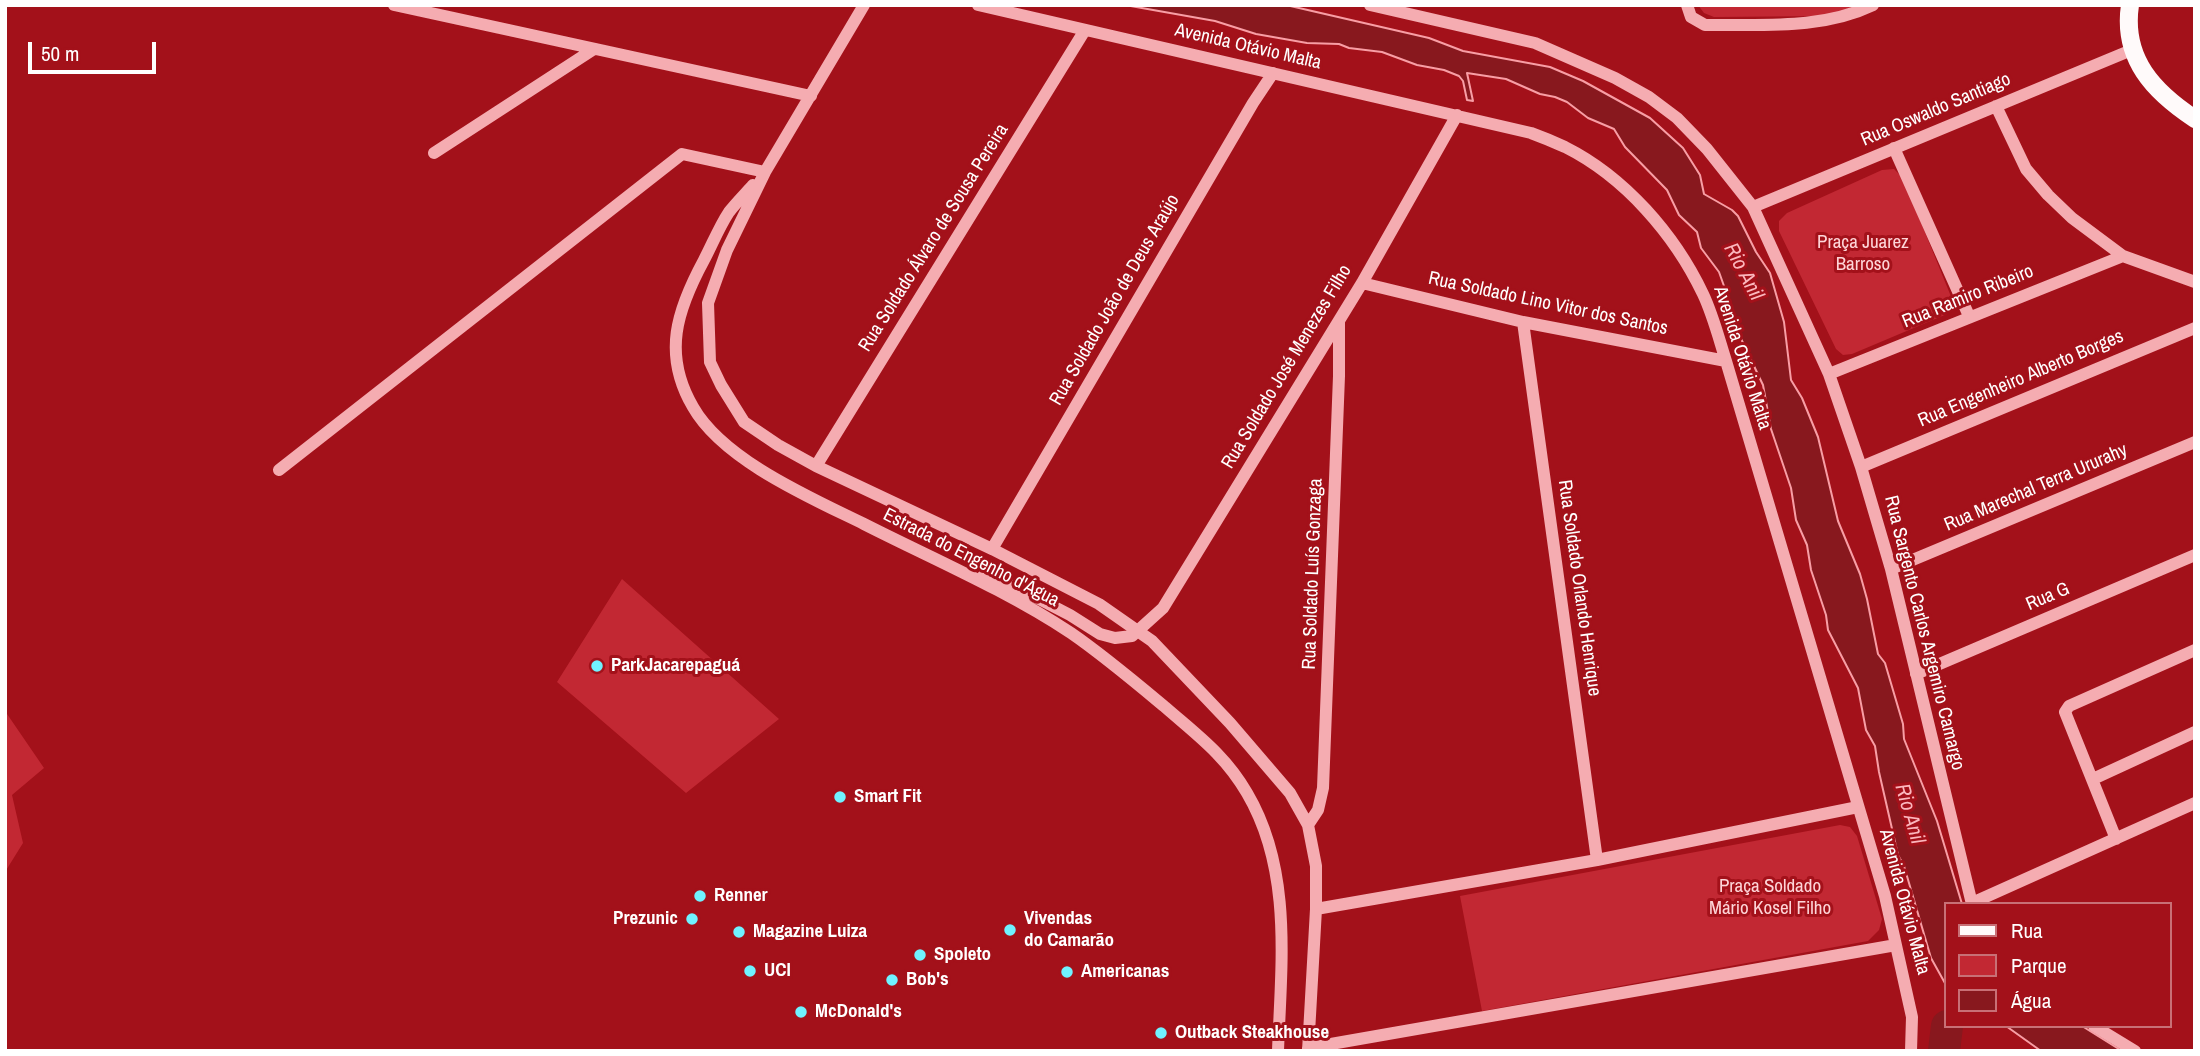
<!DOCTYPE html>
<meta charset="utf-8">
<style>
body{margin:0}
#map{position:relative;width:2200px;height:1056px;overflow:hidden;background:#a3111a;font-family:"Archivo Narrow",sans-serif}
canvas{display:block}
.frame{position:absolute;inset:0;border:7px solid #fff;pointer-events:none}
.legend{position:absolute;left:1944px;top:902px;width:228px;height:126px;box-sizing:border-box;background:#a3111a;border:2px solid #c87076;margin:0;padding:9px 12px;list-style:none;font-size:21px;color:#fff}
.legend li{display:flex;align-items:center;gap:14px;height:35px}
.legend b{width:35px;border:2px solid #c87076}
.scale{position:absolute;left:28px;top:42px;width:128px;height:32px;box-sizing:border-box;border:4px solid #fff;border-top:0;padding-left:9px;font-size:21px;line-height:24px;white-space:nowrap;color:#fff;-webkit-text-stroke:5px #a3111a;paint-order:stroke}
</style>
<div id="map">
<canvas width="2200" height="1056"></canvas>
<div class="frame"></div>
<ul class="legend">
<li><b style="height:9px;background:#fffafa"></b>Rua</li>
<li><b style="height:19px;background:#c22833"></b>Parque</li>
<li><b style="height:19px;background:#88181e"></b>Água</li>
</ul>
<div class="scale">50 m</div>
</div>
<script>
const ctx = document.querySelector('canvas').getContext('2d');
ctx.lineJoin = 'round';
function fill(path, color) { ctx.fillStyle = color; ctx.fill(path, 'evenodd'); }
function stroke(path, color, width, dash) { ctx.strokeStyle = color; ctx.lineWidth = width; ctx.lineCap = dash ? 'butt' : 'round'; ctx.setLineDash(dash || []); ctx.stroke(path); }
function write(font, color, halo, rows, align = 'center') {
  ctx.font = font + ' "Archivo Narrow",sans-serif'; ctx.lineWidth = 6; ctx.setLineDash([]); ctx.textBaseline = 'middle'; ctx.strokeStyle = halo; ctx.fillStyle = color; for (const [text, x, y, turn = 0] of rows) {
    ctx.save(); ctx.translate(x, y); ctx.rotate((+turn || 0) * Math.PI / 180); ctx.textAlign = isNaN(turn) ? turn : align; if (halo) ctx.strokeText(text, 0, 0); ctx.fillText(text, 0, 0); ctx.restore();
  }
}
fill(new Path2D(`
 M1698,5H1862L1827,16L1714,17L1704,13Z
 M1894,169L1903,178L1952,299V307L1947,314L1852,354L1843,355L1836,349L1779,231V221L1787,213L1882,170Z
 M622,579L779,719L686,793L557,682Z
 M5,711L44,768L12,795L23,843L5,872Z
 M1840,825L1850,827L1857,836L1882,919L1879,930L1868,941L1482,1011L1460,896Z`), '#c22833');
const water = new Path2D(`
 M1125,5H1286L1429,38L1463,51L1550,67L1583,81L1650,118L1683,148L1700,175L1704,194L1732,210L1738,216L1756,252L1770,273L1784,322L1791,380L1802,398L1818,437L1838,521L1860,574L1867,599L1878,654L1885,663L1903,724L1904,739L1937,821L1962,904H1946V985L1931,958L1904,866L1898,855L1879,772L1875,746L1866,730L1858,688L1828,630L1826,615L1811,570L1807,545L1796,520L1791,488L1771,429L1763,385L1735,326L1734,314L1719,272L1701,248L1697,232L1679,215L1667,190L1625,147L1614,129L1588,118L1567,102L1555,97L1540,94L1506,79L1467,73L1473,101L1467,100L1463,81L1459,76L1444,70L1417,65L1382,52L1349,48L1339,44L1307,43L1256,34L1215,21Z
 M2006,1026H2082L2122,1051H2041Z`);
fill(water, '#88181e');
stroke(water, '#f89ea5', 2);
stroke(new Path2D(`
 M1944,1051L1947,1026`), '#88181e', 32);
stroke(new Path2D(`
 M394,5L811,96
 M864,5L765,172L727,250L708,303L710,362L721,385L744,422L778,445L816,466L992,549L1099,604L1152,641L1230,723L1290,793L1308,825L1316,866V909L1308,1051
 M978,5L1531,133C1542,137 1554,142 1565,147C1625,177 1675,235 1703,294C1713,315 1719,339 1726,361L1885,896L1912,1017L1911,1051
 M1370,5L1535,43L1615,78L1649,97L1677,118L1707,149L1753,207L1829,374L1861,467L1891,569L1972,904
 M1687,5L1691,17L1705,25C1762,24 1821,30 1873,5
 M1996,106L2026,169L2048,195L2072,218L2123,256L2195,282
 M1894,148L1969,316
 M434,153L594,49
 M753,185C745,194 736,203 729,212C719,227 712,245 704,260C677,310 662,354 693,407C723,460 811,498 864,524C933,559 1006,590 1071,633C1103,655 1135,682 1165,707C1197,735 1225,755 1247,793C1293,871 1281,965 1278,1051
 M1753,207L2134,49
 M1362,283L1523,322L1726,361
 M1523,322L1597,860
 M1829,374L2123,256
 M816,466L1085,30
 M1861,467L2195,328
 M279,470L682,154L765,172
 M992,549L1253,103L1273,73
 M1891,569L2195,442
 M983,576L1014,586L1070,615L1100,634L1115,638L1132,636L1163,608L1362,283L1457,115
 M1916,674L2195,555
 M2093,779L2195,732
 M1308,825L1318,810L1323,788L1339,376V322
 M2116,839L2065,712L2069,706L2195,650
 M1972,903L2195,803
 M1316,909L1597,860L1858,807
 M2094,1026L2135,1051
 M1308,1048L1896,945`), '#f5acb1', 12);
stroke(new Path2D(`
 M2130,5C2122,59 2154,92 2195,119`), '#fffafa', 18);
for (const [x, y, r, color] of [
 [597,666,7,"#70f2ff"],
 [840,797,7,"#70f2ff"],
 [700,896,7,"#70f2ff"],
 [692,919,7,"#70f2ff"],
 [1010,930,7,"#70f2ff"],
 [739,932,7,"#70f2ff"],
 [920,955,7,"#70f2ff"],
 [750,971,7,"#70f2ff"],
 [1067,972,7,"#70f2ff"],
 [892,980,7,"#70f2ff"],
 [801,1012,7,"#70f2ff"],
 [1161,1033,7,"#70f2ff"]
]) { const dot = new Path2D(); dot.arc(x, y, r, 0, 2 * Math.PI); ctx.fillStyle = color; ctx.fill(dot); stroke(dot, '#a3111a', 2.5); }
write('19px', '#fff', '#a3111a', [
 ["Avenida Otávio Malta",1248,47,13],
 ["Rua Oswaldo Santiago",1936,110,-23],
 ["Rua Soldado Álvaro de Sousa Pereira",934,238,-58],
 ["Rua Ramiro Ribeiro",1968,297,-22],
 ["Rua Soldado João de Deus Araújo",1115,300,-60],
 ["Rua Soldado Lino Vitor dos Santos",1548,304,12],
 ["Avenida Otávio Malta",1742,358,72],
 ["Rua Soldado José Menezes Filho",1287,367,-59],
 ["Rua Engenheiro Alberto Borges",2021,379,-23],
 ["Rua Marechal Terra Ururahy",2036,488,-23],
 ["Estrada do Engenho d'Água",971,558,27],
 ["Rua Soldado Luís Gonzaga",1313,574,-88],
 ["Rua Soldado Orlando Henrique",1579,588,82],
 ["Rua G",2048,597,-23],
 ["Rua Sargento Carlos Argemiro Camargo",1924,633,76],
 ["Avenida Otávio Malta",1904,902,75]
]);
write('19px', '#fed5d8', '#a3111a', [
 ["Praça Juarez",1863,243],
 ["Barroso",1863,265],
 ["Praça Soldado",1770,887],
 ["Mário Kosel Filho",1770,909]
]);
write('bold 19px', '#fff', '#a3111a', [
 ["ParkJacarepaguá",611,666],
 ["Smart Fit",854,797],
 ["Renner",714,896],
 ["Prezunic",678,919,"right"],
 ["Vivendas",1024,919],
 ["do Camarão",1024,941],
 ["Magazine Luiza",753,932],
 ["Spoleto",934,955],
 ["UCI",764,971],
 ["Americanas",1081,972],
 ["Bob's",906,980],
 ["McDonald's",815,1012],
 ["Outback Steakhouse",1175,1033]
], 'left');
write('italic 21px', '#fbb8be', '#a3111a', [
 ["Rio Anil",1743,272,62],
 ["Rio Anil",1909,814,74]
]);
</script>
